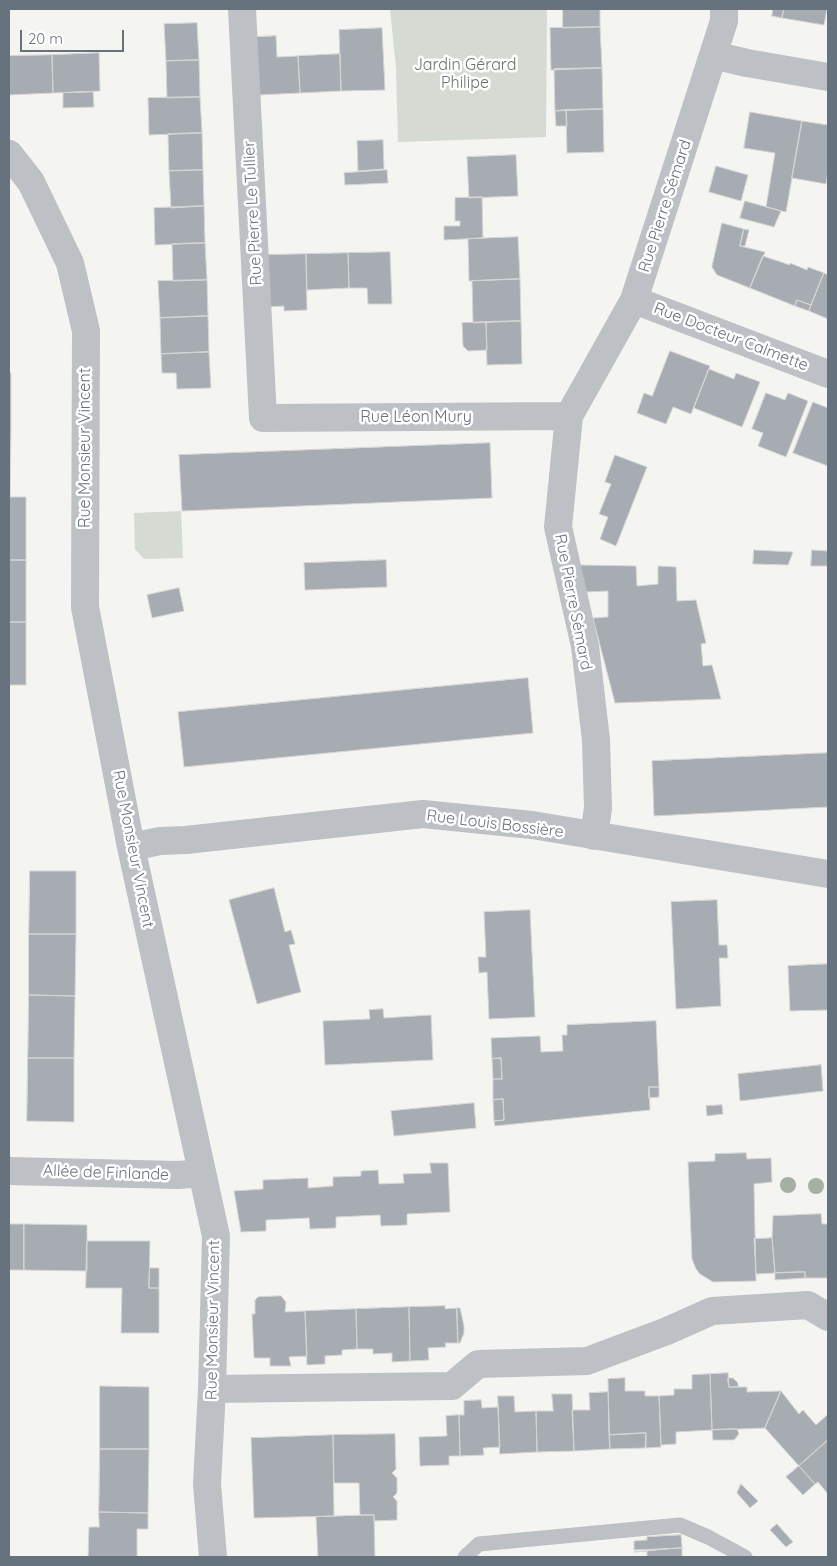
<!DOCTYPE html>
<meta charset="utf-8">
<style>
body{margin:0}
#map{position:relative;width:837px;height:1566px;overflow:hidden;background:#f4f4f1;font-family:Quicksand,sans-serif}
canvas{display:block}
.frame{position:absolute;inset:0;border:10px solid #66727e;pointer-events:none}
.scale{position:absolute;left:20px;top:30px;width:104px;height:22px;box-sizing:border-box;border:2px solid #66727e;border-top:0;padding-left:6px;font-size:15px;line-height:18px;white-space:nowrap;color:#66727e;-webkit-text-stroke:4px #fff;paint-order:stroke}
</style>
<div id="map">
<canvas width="837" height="1566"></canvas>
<div class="frame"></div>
<div class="scale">20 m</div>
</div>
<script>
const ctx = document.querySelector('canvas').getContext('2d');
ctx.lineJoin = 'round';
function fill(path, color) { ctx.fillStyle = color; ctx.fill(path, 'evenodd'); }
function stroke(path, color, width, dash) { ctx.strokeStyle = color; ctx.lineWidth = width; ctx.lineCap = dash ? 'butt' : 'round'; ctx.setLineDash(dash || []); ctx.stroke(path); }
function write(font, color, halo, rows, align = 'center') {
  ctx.font = font + ' Quicksand,sans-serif'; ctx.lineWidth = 5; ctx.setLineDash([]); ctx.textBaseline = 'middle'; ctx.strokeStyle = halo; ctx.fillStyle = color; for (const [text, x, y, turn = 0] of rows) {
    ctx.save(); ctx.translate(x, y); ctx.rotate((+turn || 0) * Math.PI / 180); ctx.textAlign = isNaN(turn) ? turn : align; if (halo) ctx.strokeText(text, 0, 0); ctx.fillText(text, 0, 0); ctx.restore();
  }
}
fill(new Path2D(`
 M390,9H547L546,137L398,142L396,68Z
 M181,511L183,558L144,559L135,549L134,513Z`), '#d5dad2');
const building = new Path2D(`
 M563,9H600V27L563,28Z
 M773,9H784L782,18L772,16Z
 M784,9H827L824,25L782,18Z
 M197,23L199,60L166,61L164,24Z
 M600,27L602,68L551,70L550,28Z
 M382,28L385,90L341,91L339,30Z
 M276,36L277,57L298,56L300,93L258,95L256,37Z
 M99,53L100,91L53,93L52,55Z
 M340,54L341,91L300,93L298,56Z
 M52,55L53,93L9,95V56Z
 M199,60L200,97L167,98L166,61Z
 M602,68L603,109L555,111L554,69Z
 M93,92L94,107L63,108V93Z
 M200,97L202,133L149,135L148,98Z
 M603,109L604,152L567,153L566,110Z
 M566,110L567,126H556L555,111Z
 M750,112L802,121L786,212L766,207L775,153L744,148Z
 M802,121L828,125V170L826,184L792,178Z
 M202,133L203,170L169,171L168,134Z
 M383,140L384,169L358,171L357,141Z
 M516,155L518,196L469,198L467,157Z
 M716,166L748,175L741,201L709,192Z
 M203,170L204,206L171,208L169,171Z
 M387,170L388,183L345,185L344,173Z
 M482,197L483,238L444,240V226H460V221H455V198Z
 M745,201L781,211L774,227L740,218Z
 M204,206L205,243L155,245L154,208Z
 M722,223L744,229L740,246L765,252L750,288L717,275L712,267Z
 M744,229L749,230L745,246H740Z
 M518,237L520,279L469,281L468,239Z
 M205,243L207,280L173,281L172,244Z
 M390,252L392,304H368L367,288H349L348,253Z
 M348,253L349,288L307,290L306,254Z
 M306,254L307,310L284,311V306L265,307L263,255Z
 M763,256L790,265V263L807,270L808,267L824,273L811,305L797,300L795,306L750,288Z
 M824,273L828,275V319L809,311Z
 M520,279L521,321L473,323L472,281Z
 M207,280L208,316L160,318L158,281Z
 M797,300L811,305L809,311L795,306Z
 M208,316L209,352L161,354L160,318Z
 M521,321L522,364L487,365L486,322Z
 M486,322L487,350L468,351L463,346L462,323Z
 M670,351L710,366L691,414L673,407L666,424L637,413L644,393L652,396Z
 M209,352L211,388L177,389L176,373H162L161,354Z
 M709,369L734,379L736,373L760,382L742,427L694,408Z
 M9,372L11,373V434H9Z
 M766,393L785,400L788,393L808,401L786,457L758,446L763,433L752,429Z
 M813,402L828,408V466L793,453Z
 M9,434H11L10,497H9Z
 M490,443L492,498L182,511L179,455Z
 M615,455L647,467L616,546L600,539L608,517L599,514L611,484L605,482Z
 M9,497H26V560H9Z
 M754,550L793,552L788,565L753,564Z
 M812,550L828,551V566H811Z
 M9,560H26V622H9Z
 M386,560L387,587L305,590L304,563Z
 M580,565L636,566L637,586L658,584V566L676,567L677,601L696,600L706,643L701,644L703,666L712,665L721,699L615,703L593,618L608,617V591L586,592Z
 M179,588L184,611L152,618L147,595Z
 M9,622H26V685H9Z
 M528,678L533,733L184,767L178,712Z
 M828,753V807L654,816L652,761Z
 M30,871H76V934H29Z
 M274,888L285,932L291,930L295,944L289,945L301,992L257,1004L229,900Z
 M717,900L719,945H727L728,958H719L721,1006L676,1009L671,902Z
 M530,910L535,1017L489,1019L487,972L479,973L478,957H486L484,912Z
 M29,934H76L75,996L29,995Z
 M828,964V1010L790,1011L788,966Z
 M29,995L75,996L74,1058H28Z
 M383,1009L384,1018L431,1015L433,1060L325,1065L323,1021L370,1019L369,1010Z
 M656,1021L659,1087H649L650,1110L495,1126L494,1121L504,1120L503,1099L493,1100V1079H502L501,1058L492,1059L491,1038L540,1036L541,1052L563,1051L562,1035H567V1025Z
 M28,1058H74V1122L27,1121Z
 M501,1058L502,1079H493L492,1059Z
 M821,1065L823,1091L740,1101L738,1074Z
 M649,1087H659V1097L649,1098Z
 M503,1099L504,1120L494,1121L493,1100Z
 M474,1103L476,1128L394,1136L391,1111Z
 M722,1105L723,1114L707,1116L706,1106Z
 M746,1153L747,1159L771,1158L772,1182L754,1184L756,1281L713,1282L700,1274L696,1269L692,1259L688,1162L715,1161V1154Z
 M430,1163H448L450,1212L407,1214V1225L381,1226L380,1215L336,1217V1228L310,1229L309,1218L266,1220V1231L241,1232L234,1191L263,1189V1180L308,1178V1188L333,1186V1177L361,1176V1171L378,1170L379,1184L404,1183L403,1174L431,1173Z
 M821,1214L822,1224H828V1278H805V1272L775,1273L772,1238L773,1216Z
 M9,1224H24V1270H9Z
 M24,1224L87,1225V1271L24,1270Z
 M772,1238L775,1273L756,1274L754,1239Z
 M87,1241H150L149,1288H159V1333H121L122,1288H86Z
 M150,1268H159V1288H149Z
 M805,1272V1278L775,1280V1273Z
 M281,1296L286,1302L285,1312L305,1311L307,1356L289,1357L291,1366H270V1358H254L252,1314H255V1300L258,1297Z
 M445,1306V1309L457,1308L458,1343H445L446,1347L428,1348L429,1360L410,1361L409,1307Z
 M409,1307L410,1361L392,1362V1353L373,1354V1349H357L356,1309Z
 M457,1308H460L464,1326V1333L460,1343H458Z
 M356,1309L357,1349L342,1350V1355L325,1356V1364L307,1365L305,1311Z
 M728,1373L729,1387H747V1392L781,1391L765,1428L712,1430L710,1374Z
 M710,1374L712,1430L676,1432V1444L661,1445L659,1396L674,1395V1389H692V1375Z
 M625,1378V1391H645V1396H659L661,1447L646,1448V1433L609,1435L608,1379Z
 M728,1378H733L738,1383V1387H729Z
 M100,1386L149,1387V1449H100Z
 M781,1391L799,1414L803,1410L816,1425L827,1415L828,1417V1440L799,1466L765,1428Z
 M608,1392L610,1449L574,1451L572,1410H590L589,1393Z
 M552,1394H572L574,1451L537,1452L536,1411H553Z
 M498,1396H514L515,1412L536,1411L537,1452L500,1454Z
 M481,1400L482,1408L498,1407L500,1447L483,1448L484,1455L460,1456L459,1415H464V1401Z
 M459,1415L460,1456H449V1465L420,1466L419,1437L447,1436L446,1416Z
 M737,1429L739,1434L734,1440H713L712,1430Z
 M646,1433L645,1448L610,1449L609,1435Z
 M395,1434L396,1469L392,1473L397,1478V1493L393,1497L397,1501V1520L374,1521V1515H360L359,1483H334L333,1435Z
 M333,1435L334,1516L254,1518L251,1438Z
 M828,1440V1494L818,1482L815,1484L799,1466Z
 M100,1449H149L148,1513L99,1512Z
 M799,1466L815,1484L803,1495L786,1477Z
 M741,1484L758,1501L750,1508L737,1493Z
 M99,1512L148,1513V1529H137V1557H88L89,1527H99Z
 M374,1515L375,1557H318L316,1517Z
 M777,1524L793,1542L786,1547L770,1530Z
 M681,1535L682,1548L634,1550V1541L647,1540V1537Z
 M682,1548V1557H647V1551L634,1552Z`);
fill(building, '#a6acb2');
stroke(building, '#d5d5d3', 1);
stroke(new Path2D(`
 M465,1557L479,1544L680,1525L708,1537L745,1557`), '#bdc0c4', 15);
stroke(new Path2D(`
 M242,9L263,418L569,416
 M713,55L747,63L828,77
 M9,154L31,182L70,263L86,331L85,607L131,847L216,1236L212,1389L207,1484L213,1557
 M634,300L828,374
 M594,836L598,808L596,740L585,646L558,527L569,416L634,300L713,55L724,21V9
 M131,847L160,841L186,840L423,814L532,825L828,874
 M9,1171L178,1175L202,1173
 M212,1389L452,1386L478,1364L587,1361L667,1331L712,1311L808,1305L828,1317`), '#bdc0c4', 28);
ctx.fillStyle = '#a6afa3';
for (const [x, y] of [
 [788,1185],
 [816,1186]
]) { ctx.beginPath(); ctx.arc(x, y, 8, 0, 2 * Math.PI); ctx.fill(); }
write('16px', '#677664', '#fff', [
 ["Jardin Gérard",465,65],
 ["Philipe",465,83]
]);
write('16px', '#66727e', '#fff', [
 ["Rue Pierre Sémard",665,206,-72],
 ["Rue Pierre Le Tullier",253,213,-93],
 ["Rue Docteur Calmette",731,337,21],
 ["Rue Léon Mury",416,417],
 ["Rue Monsieur Vincent",85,448,-90],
 ["Rue Pierre Sémard",573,602,79],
 ["Rue Louis Bossière",495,824,7],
 ["Rue Monsieur Vincent",133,849,79],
 ["Allée de Finlande",106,1173,2],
 ["Rue Monsieur Vincent",213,1320,-89]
]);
</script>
